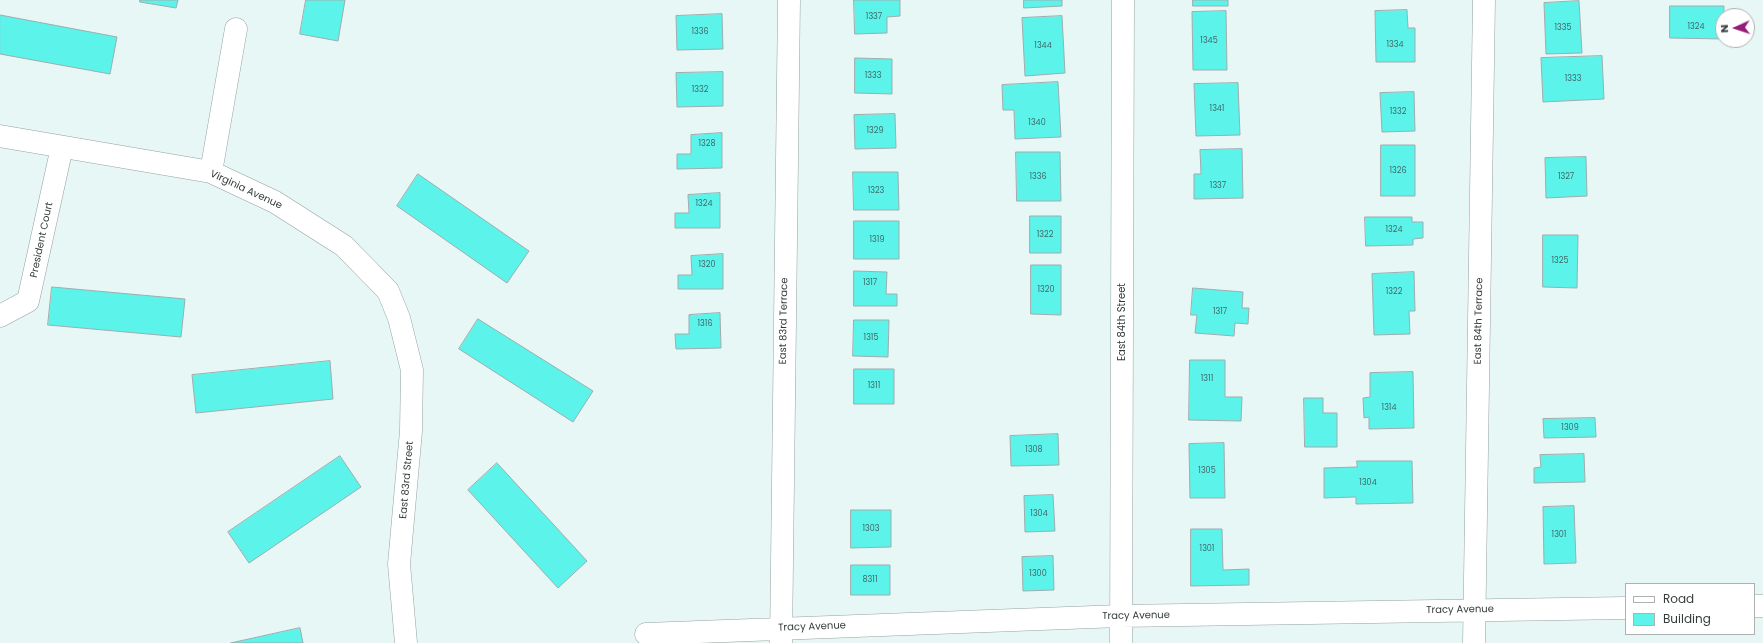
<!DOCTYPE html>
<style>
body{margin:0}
#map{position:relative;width:1763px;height:643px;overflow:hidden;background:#e7f7f5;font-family:Poppins,sans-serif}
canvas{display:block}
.legend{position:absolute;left:1625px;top:583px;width:130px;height:52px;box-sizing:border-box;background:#fff;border:1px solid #aeb1b1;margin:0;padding:5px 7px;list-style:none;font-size:12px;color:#353b3b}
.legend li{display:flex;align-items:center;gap:8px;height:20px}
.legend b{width:20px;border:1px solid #aeb1b1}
.north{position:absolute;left:1715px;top:8px;width:40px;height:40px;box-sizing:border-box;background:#fff;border:1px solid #aeb1b1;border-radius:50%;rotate:267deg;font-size:11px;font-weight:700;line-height:16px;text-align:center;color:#353b3b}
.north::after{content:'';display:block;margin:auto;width:14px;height:18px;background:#951d79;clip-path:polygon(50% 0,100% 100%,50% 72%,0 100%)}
</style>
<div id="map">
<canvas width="1763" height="643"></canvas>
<ul class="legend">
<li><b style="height:5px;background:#fff"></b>Road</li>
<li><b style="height:11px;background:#5cf3eb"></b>Building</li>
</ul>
<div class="north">N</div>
</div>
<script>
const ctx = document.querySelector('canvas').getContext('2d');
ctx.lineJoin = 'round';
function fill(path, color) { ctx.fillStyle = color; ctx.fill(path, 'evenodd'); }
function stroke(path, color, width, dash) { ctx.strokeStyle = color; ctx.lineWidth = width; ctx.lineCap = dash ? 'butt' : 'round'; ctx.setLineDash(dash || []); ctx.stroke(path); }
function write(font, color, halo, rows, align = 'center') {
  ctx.font = font + ' Poppins,sans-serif'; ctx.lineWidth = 4; ctx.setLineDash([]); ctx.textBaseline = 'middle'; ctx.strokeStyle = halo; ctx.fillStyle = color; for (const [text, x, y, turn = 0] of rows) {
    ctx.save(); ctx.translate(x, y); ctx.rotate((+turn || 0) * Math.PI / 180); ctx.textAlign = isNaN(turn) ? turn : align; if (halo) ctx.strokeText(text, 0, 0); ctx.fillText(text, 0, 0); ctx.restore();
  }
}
const building = new Path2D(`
 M140,0H178L176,8L140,2Z
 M306,0H345L338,41L300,34Z
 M854,0H900V16L887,17V33L855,34Z
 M1024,0H1062V6L1024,8Z
 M1193,0H1228V6H1193Z
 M1579,1L1582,53L1546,54L1544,3Z
 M1670,6H1724L1723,39L1670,38Z
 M1407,10L1408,28H1415V62H1376L1375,11Z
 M1226,11L1227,70H1193L1192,12Z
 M722,14L723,49L677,50L676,16Z
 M0,15L117,37L110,74L0,54Z
 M1062,16L1065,73L1025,76L1022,18Z
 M1602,56L1604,99L1543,102L1541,58Z
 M855,58L892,59V94L855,93Z
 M723,72V106L677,107L676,73Z
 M1058,82L1061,137L1015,139L1014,110H1003L1002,85Z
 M1238,83L1240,135L1196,136L1194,84Z
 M1414,92L1415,131L1382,132L1380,93Z
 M895,114L896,148L855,149L854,115Z
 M722,133V168L677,169V154H691V135Z
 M1381,145H1415V196H1381Z
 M1242,149L1243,198L1194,199V174H1201L1200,150Z
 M1016,152H1060L1061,201H1017Z
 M1586,157L1587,196L1546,198L1545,158Z
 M853,172H898L899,210H854Z
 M418,174L529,251L507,283L397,206Z
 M720,193V228H675V213H689L688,195Z
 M1030,216H1061V253H1030Z
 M1365,217H1412V222H1423V238L1413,239V245L1366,246Z
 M854,221H899V259H854Z
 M1543,235H1578L1577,288L1543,287Z
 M723,254V289H678V275H692L691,256Z
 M1031,265H1061V315L1031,314Z
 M854,271L887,272L886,294H897V306H854Z
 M1414,272L1415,311H1409L1410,334L1374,335L1372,274Z
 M52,287L185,299L181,337L48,325Z
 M1193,288L1243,292L1242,308H1249L1248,324L1235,323L1234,336L1195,333L1197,315H1191Z
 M720,313L721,348L676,349L675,334H689V315Z
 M478,319L593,391L573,422L459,349Z
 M854,320H889L888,357L853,356Z
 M1190,360H1225V397H1242L1241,421L1189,420Z
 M330,361L333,399L196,413L192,375Z
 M854,369H894V404H854Z
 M1413,372L1414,428L1369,429V417L1364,418L1363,398L1370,397V373Z
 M1304,398H1323V413H1337V447H1305Z
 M1595,418L1596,437L1544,438L1543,419Z
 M1058,434L1059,465L1011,466L1010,436Z
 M1224,443L1225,498H1190L1189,444Z
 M1584,454L1585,482L1534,483V468L1541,467L1540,455Z
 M340,456L361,487L249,563L228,532Z
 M1357,461H1412L1413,503L1356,504V497L1324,498V468L1357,467Z
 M497,463L587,561L558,588L468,490Z
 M1053,495L1055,531L1025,532L1024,496Z
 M1574,506L1576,563L1544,564L1543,507Z
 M851,510H891V547L851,548Z
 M1191,529H1222L1223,570L1249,569V585L1191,586Z
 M1053,556L1054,590L1023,591L1022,557Z
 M851,565H890V595H851Z
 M300,628L303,643H231Z`);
fill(building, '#5cf3eb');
stroke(building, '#9eadac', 1);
const street = new Path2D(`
 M0,136L211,172L275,202L344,246L388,291L399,318L412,370L411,431L399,564L406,643
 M211,172L236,29
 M0,316L28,301L62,147
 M1754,606H1763
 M646,634L1120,616L1626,608
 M781,643L789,0
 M1121,643L1123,0
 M1474,643L1484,0`);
stroke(street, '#94a2a1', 23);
stroke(street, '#fff', 22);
write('8px', '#3f6967', null, [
 ["1337",874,17],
 ["1324",1696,27],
 ["1335",1563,28],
 ["1336",700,32],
 ["1345",1209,41],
 ["1334",1395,45],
 ["1344",1043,46],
 ["1333",873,76],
 ["1333",1573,79],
 ["1332",700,90],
 ["1341",1217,109],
 ["1332",1398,112],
 ["1340",1037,123],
 ["1329",875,131],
 ["1328",707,144],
 ["1326",1398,171],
 ["1336",1038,177],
 ["1327",1566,177],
 ["1337",1218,186],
 ["1323",876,191],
 ["1324",704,204],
 ["1324",1394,230],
 ["1322",1045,235],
 ["1319",877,240],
 ["1325",1560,261],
 ["1320",707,265],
 ["1317",870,283],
 ["1320",1046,290],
 ["1322",1394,292],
 ["1317",1220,312],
 ["1316",705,324],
 ["1315",871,338],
 ["1311",1207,379],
 ["1311",874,386],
 ["1314",1389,408],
 ["1309",1570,428],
 ["1308",1034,450],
 ["1305",1207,471],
 ["1304",1368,483],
 ["1304",1039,514],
 ["1303",871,529],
 ["1301",1559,535],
 ["1301",1207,549],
 ["1300",1038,574],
 ["8311",870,580]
]);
write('10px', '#353b3b', '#fff', [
 ["Virginia Avenue",246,190,25],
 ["President Court",42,240,-78],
 ["East 83rd Terrace",784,321,-89],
 ["East 84th Terrace",1479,321,-89],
 ["East 84th Street",1122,322,-90],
 ["East 83rd Street",407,480,-85],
 ["Tracy Avenue",1460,610,-1],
 ["Tracy Avenue",1136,616,-1],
 ["Tracy Avenue",812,627,-2]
]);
</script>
